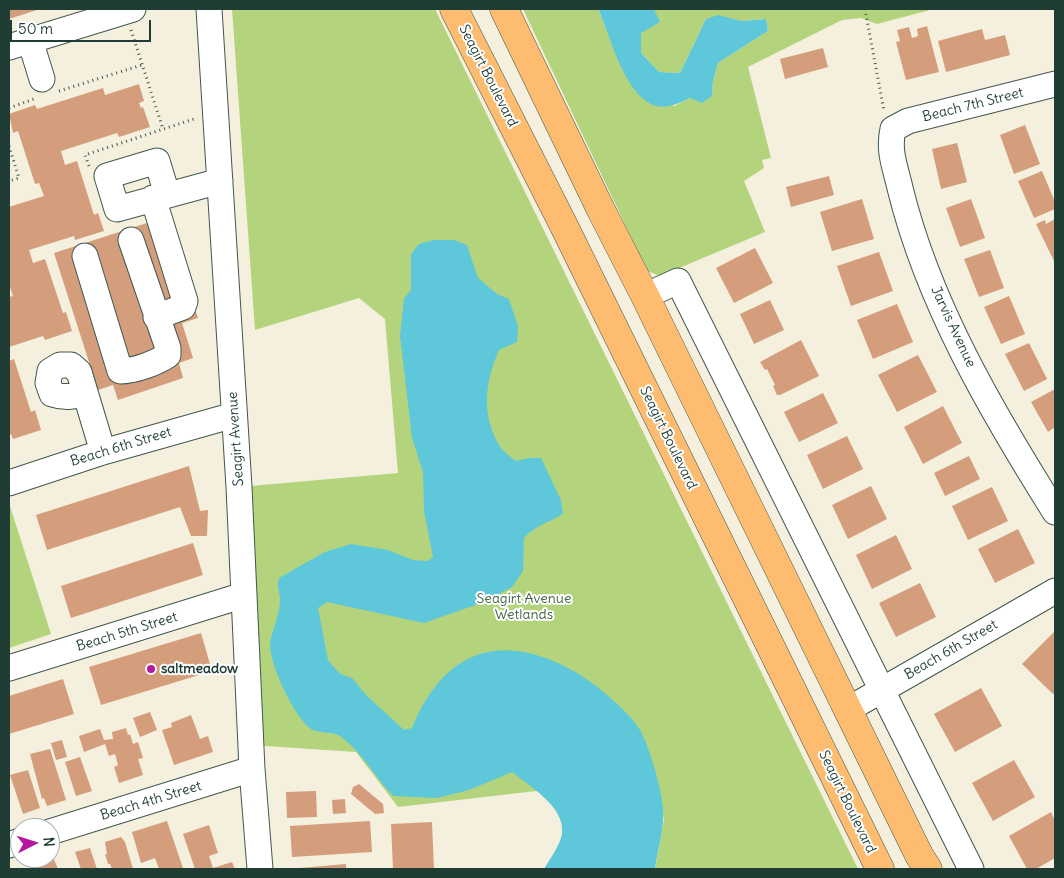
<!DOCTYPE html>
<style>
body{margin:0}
#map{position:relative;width:1064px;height:878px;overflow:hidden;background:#f5efdd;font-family:Delius,sans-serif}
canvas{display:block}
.frame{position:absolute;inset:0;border:10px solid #1f3d34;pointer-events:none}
.north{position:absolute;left:10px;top:818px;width:50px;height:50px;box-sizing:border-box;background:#fff;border:1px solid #a5b1ae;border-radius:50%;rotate:85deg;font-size:14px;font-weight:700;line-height:20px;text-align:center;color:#1f3d34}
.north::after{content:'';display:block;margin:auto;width:18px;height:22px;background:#b5179e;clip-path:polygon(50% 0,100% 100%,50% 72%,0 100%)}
.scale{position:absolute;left:10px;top:20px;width:141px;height:22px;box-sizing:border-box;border:2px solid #1f3d34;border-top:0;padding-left:6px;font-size:15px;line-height:18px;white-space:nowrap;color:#1f3d34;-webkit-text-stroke:4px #fff;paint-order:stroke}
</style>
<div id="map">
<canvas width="1064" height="878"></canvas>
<div class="frame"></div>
<div class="north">N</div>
<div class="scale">50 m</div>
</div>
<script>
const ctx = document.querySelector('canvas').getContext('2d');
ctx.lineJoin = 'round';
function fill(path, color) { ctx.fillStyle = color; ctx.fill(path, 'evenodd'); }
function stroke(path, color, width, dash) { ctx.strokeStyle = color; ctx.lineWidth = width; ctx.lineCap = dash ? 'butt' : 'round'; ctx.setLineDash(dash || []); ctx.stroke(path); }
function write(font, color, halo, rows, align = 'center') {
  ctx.font = font + ' Delius,sans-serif'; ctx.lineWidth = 4; ctx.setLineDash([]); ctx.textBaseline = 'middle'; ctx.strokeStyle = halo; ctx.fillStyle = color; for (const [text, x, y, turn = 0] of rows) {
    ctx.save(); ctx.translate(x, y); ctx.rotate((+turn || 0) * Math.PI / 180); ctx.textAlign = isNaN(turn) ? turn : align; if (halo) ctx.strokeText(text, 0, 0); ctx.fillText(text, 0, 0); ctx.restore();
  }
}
fill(new Path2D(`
 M232,9H435L858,869H655L664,819L657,777L398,807L356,752L251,745L239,487L398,473L385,319L359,298L255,330Z
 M523,9H598L617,56L635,91L674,106L690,98L712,96L713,81L718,63L768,31L766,19L742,21L718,16L706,19L680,73L659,72L641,53V33L654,9H651H934L877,24L861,18L842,20L748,67L771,158L762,160L764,168L744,181L765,232L660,276L647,271Z
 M9,503L51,634L9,648Z`), '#b3d47c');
fill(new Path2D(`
 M598,9H654L660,22L641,33V53L659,72L680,73L706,19L718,15L742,21L766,19L768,31L718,63L713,81L712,96L702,103L690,98C680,103 665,110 653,105C623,92 611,37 598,9Z
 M434,240H454L467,245L478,278L497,294L509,299L518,326L517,342L499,350C485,382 481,414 499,445C502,451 511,457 516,461L529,458H541L561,500L563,514C548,523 536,525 524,538L523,571L512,587L484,602L424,623L327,602L318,608L328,660L340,674L352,678L366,695L404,730L412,728C446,645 507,630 582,676C600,688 628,711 640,730C650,748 666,801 663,821C662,837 657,853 655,869H544C550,859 560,845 562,834C566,807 529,786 512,772L469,790L437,798L393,796C375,777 361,751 340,736C332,731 319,734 311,729C295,718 269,664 270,644C272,629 280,615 280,600C280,591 276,587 279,578L325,552L351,544L388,550L413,560L428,561L433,557L424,511L423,472L412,438L400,336L404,299L411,290V254L419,244Z`), '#5fc7da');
fill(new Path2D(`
 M9,9H40L9,19Z
 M927,26L939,72L906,80L896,42L900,41L897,30L909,27L912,38L918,36L917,29Z
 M982,29L985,40L1005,35L1010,55L946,72L938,41Z
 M823,48L828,67L785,79L780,59Z
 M139,84L144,101L139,103L141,108L143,107L150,127L119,137L117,133L61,151L65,165L77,161L94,215L98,213L104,231L75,240L74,236L29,250L33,263L45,259L63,313L66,312L72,331L45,340L43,336L9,347V297L13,296L9,284V207L44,196L39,183L35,184L18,131L13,133L9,114L35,105L37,109L103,88L105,95Z
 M1025,125L1040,164L1014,174L1000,135Z
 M957,143L967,182L941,189L932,149Z
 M1042,171L1055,202V209L1034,218L1018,181Z
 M829,176L834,195L791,207L786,187Z
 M862,199L874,239L832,251L820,212Z
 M971,199L985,238L960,247L946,208Z
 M1055,219V263L1036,224L1045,220L1046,224Z
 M150,222L185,278L198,318L182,323L193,358L179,363L183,378L118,400L113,385L98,390L54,253Z
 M755,248L773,283L734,303L716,268Z
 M990,250L1004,288L979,297L964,259Z
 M879,252L893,291L851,306L837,266Z
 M1009,296L1025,334L1001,344L984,307Z
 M770,300L784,330L754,344L740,314Z
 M897,304L913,342L873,359L857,320Z
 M801,340L819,376L780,395H777L773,386L775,385L767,369L765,370L760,362Z
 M1029,343L1047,379L1024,391L1005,354Z
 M918,355L937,392L897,412L878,375Z
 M14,359L31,412L35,410L41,430L13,439L11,434L9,435V361Z
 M1055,389V427L1048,432L1031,402Z
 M823,393L838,423L799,442L784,412Z
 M943,406L962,443L923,464L904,427Z
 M847,436L863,469L823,489L807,455Z
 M969,456L980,479L945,496L934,473Z
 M189,466L200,511L208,510L207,536H191L180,507L47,550L36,515Z
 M871,486L887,519L848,539L832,505Z
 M992,487L1008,521L968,540L952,506Z
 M1018,529L1035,563L995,583L978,549Z
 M896,535L912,569L872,589L856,555Z
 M193,543L203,575L71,618L61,586Z
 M920,583L936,617L896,637L879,603Z
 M1055,631V692L1053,694L1022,664Z
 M201,633L212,671L101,705L89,667Z
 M63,679L74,714L9,734V696Z
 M981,688L1002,726L955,752L934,714Z
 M150,712L157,730L140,737L133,718Z
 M191,715L200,739L208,736L213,752L174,765L162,730L172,727L171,723Z
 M126,728L128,735L130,734L133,744L138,742L143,758L138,759L143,775L119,783L114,767L118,765L115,754L109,756L105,744L84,752L79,736L100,729L104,740L113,739L112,732Z
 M62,740L67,757L56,760L51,743Z
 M50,749L66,800L47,806L44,798L42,799L30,754Z
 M80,757L92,791L76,796L65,762Z
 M1014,760L1035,797L993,821L972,783Z
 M28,770L40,808L23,814L10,775Z
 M359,784L383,804L384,813L375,814L351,794L353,787Z
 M316,791L317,817L287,818L286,792Z
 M345,799L346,813L333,814L332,800Z
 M1051,812L1055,821V858L1036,869H1027L1009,836Z
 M167,821L183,868L179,869H159L155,858L141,863L132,832Z
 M370,821L372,852L292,857L290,826Z
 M432,822L434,869H393L391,824Z
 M209,825L218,853L209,856L213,868L232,862L235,869H195L183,834Z
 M121,837L125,842L133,869H112L110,864H108L105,854H107L105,842Z
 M90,848L97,869H81L75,852Z
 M53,857L58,869H37L34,863Z
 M346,864V869H300V868Z`), '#d49e7c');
const minor = new Path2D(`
 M209,9L239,487L252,769L260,869
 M30,40L42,79
 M9,47L133,9
 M1055,84L908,121L893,129C888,151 895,166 900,188C928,303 992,412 1055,512
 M167,194L157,161L107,176L117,209L220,181
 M153,198L185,301L183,307L156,317
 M85,256L120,371C135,371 156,363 168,355V348L131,240
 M645,296L678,281L971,869
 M85,393C73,397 64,398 52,394L48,383L50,371L60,365H71L79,372L103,452
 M9,483L103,452L234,415
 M9,668L244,595
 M847,710L1055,591
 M50,832L252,769
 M9,845L20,841`);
const major = new Path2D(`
 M454,9L563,224L880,869
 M504,9L601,210L645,296L919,855`);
const highway = new Path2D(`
 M919,855L928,869`);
stroke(minor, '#3f584d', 27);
stroke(major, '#3f584d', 29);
stroke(highway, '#3f584d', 29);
stroke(new Path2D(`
 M865,9L884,111
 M131,30L163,129
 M59,91L142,65
 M9,108L34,99
 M9,146L19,178L9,181
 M9,163L14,162
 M89,166L85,155L194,119`), '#3f584d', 3, [1, 4]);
stroke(minor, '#fff', 25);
stroke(major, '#fdbc6f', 28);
stroke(highway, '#fdbc6f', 28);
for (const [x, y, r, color] of [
 [151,669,5,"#b5179e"]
]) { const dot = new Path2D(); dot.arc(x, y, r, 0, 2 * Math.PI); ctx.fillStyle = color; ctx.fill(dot); stroke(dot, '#fff', 2); }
write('14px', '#1f3d34', '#fff', [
 ["Seagirt Boulevard",488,76,63],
 ["Beach 7th Street",973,105,-14],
 ["Jarvis Avenue",953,327,65],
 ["Seagirt Boulevard",668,438,64],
 ["Seagirt Avenue",236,439,-94],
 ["Beach 6th Street",121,447,-17],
 ["Beach 5th Street",127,632,-17],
 ["Beach 6th Street",951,650,-30],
 ["Beach 4th Street",151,801,-17],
 ["Seagirt Boulevard",847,802,64]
]);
write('14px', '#446346', '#fff', [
 ["Seagirt Avenue",524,599],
 ["Wetlands",524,615]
]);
write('bold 14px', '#1f3d34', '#fff', [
 ["saltmeadow",161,669]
], 'left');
</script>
